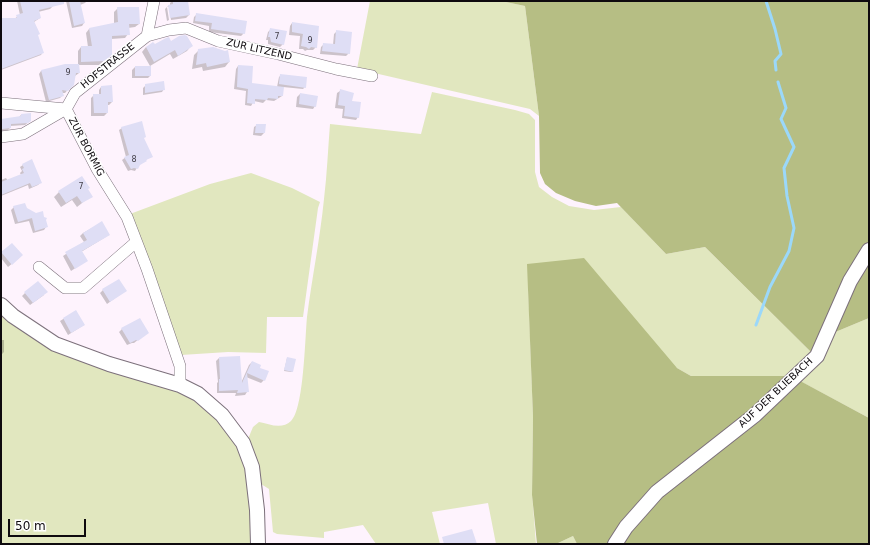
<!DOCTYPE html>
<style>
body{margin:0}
#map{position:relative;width:870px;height:545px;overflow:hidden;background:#fef3fd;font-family:"DejaVu Sans",sans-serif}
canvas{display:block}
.frame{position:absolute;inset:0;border:2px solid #0e0a0e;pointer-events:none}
.scale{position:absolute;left:8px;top:519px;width:78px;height:18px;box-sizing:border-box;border:2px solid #0e0a0e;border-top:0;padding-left:5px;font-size:12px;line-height:14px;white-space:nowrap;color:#0e0a0e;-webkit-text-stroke:3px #fff;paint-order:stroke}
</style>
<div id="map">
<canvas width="870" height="545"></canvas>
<div class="frame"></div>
<div class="scale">50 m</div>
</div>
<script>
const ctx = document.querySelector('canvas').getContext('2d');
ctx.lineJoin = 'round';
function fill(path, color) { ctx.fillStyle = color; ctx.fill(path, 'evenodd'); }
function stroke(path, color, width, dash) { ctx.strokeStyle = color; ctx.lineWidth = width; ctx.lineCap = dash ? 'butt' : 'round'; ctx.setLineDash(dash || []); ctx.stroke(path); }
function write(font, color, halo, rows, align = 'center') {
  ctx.font = font + ' "DejaVu Sans",sans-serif'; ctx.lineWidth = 3; ctx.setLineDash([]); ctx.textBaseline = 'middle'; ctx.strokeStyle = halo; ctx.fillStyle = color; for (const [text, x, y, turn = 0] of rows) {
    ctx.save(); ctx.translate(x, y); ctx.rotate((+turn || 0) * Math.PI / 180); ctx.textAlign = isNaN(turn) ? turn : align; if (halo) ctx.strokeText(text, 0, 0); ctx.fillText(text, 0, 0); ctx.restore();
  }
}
fill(new Path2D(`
 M370,1H501L525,6L539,116L530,109L357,69Z
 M432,92L515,110L529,114L535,120V172L539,187L552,197L569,206L594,210L621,207L666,254L705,247L812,353L791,376H691L528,283L533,417L532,493L536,544H496L488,503L432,512L440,544H376L363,525L324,532V538L277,534L273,532L269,489L261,484L248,439L253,427L259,422C269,424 282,430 291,421C304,409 305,337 307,317C312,278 320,239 324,199C327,174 328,149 330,124L421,134Z
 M251,173L292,188L320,202L318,208L303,317H267L266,353L228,352L181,355L130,214L210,184Z
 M1,312L16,326L181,391L197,400L220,421L237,447L247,472L253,544H1Z
 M869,318V418L798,380L833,333Z
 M573,536L577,544H556Z`), '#e1e7bf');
fill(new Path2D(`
 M501,1H869V318L833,333L812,353L705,247L666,254L617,203L596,206L575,201L556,193L545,184L540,173L539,116L525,6Z
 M584,258L677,368L691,376H791L869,418V544H577L573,536L556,544H537L532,495L533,417L527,264Z`), '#b6be84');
fill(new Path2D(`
 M17,1H52L53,6L50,9L38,12L40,18L34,22L37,36L43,52L41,55L1,70V19H14L20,15Z
 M66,1H87L85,3L80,5L84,23L82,26L72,28Z
 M172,1H187L189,15L186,18L171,20L169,7H167L170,5V3Z
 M167,7L169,20L167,21L165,9Z
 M118,8L139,24L135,27L128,28V34L125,38L111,39L109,56L99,65H78L79,73L75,76L73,84L65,93H62V96L60,98L46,102L39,74L41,71L78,65V51L81,47H88L86,33L89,29L114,24V12Z
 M197,14L244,33L241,36L209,32V26L193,23L194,17Z
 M292,23L318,27L316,47L313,50H307L305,51L303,49H299L300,36L289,35L290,26Z
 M271,29L283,44L280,47L268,44V40H266L268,32Z
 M337,31L349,53L346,56L320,54L321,47L324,44L333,45L334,34Z
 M170,42L191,46L187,51L173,59L170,54L150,66L142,52L146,47Z
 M199,50L229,62L225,67L203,71L202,67L192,69L194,55Z
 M238,66L251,84L277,87L279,77L281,75L305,87L303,89L283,87L282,96L274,101L266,100L263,103L254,101L251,106L245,105L246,91L234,89L236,69Z
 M135,67L150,76L148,78H132V70Z
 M146,85L164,89L162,92L143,95V88Z
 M101,87L112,102L109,105H107V113L104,116H91V98L94,95H99V90Z
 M340,91L351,102L358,117L356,120L342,118L343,109L335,108L337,93Z
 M300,94L315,106L313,109L296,107L297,97Z
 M21,115L30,121L25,125L10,126V128L8,130L1,131V120L19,117Z
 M257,125L264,133L261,136L253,135L254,127Z
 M122,128L151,156L138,166L135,171L131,170L128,171L122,160L126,157L119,130Z
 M23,165L41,182L38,185L29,189L28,185L1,196V180L6,178L8,181L21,175L20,173L22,171L20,167Z
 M87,189L91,196L77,207L72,200L61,207L54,197L59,192Z
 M14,207L26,209L46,227L44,230L33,233L29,221L15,224L11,210Z
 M101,223L109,235L81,252L86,261L71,271L63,256L84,242L80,236L83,233Z
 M12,244L19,258L8,267L1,258V254Z
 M103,290L125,291L107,304L100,293Z
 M25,293L44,295L30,305L22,296Z
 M76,311L84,325L68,335L60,321Z
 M122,329L144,335L134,343H132L127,345L119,332Z
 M1,340H4V352L1,355Z
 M219,358L241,383L249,365L252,362L259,368L264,380L261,383L246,377L247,392L245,395L235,396L236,393H217V383L218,382L216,361Z
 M287,358L293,371L291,372L284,371Z`), '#0003');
stroke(new Path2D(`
 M766,1L775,29L781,54L775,61L776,70
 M756,325L770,287L789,251L794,228L787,196L784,168L794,147L781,119L786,108L778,82`), '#9bd8fa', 3);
fill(new Path2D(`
 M20,1H64V4L39,10L41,18L34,21L40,34L38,35L44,53L1,69V18H17L16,15L23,13Z
 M69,1H80L85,23L74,26Z
 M173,1H188L190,15L170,18L168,5L173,4Z
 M117,7H139L140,24H129L130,35L112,36V55L104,61L81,62V46H92L89,28L118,22Z
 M196,13L247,21L245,34L211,29L212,23L195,21Z
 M292,22L319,26L317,48L311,47L309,49L306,47L301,46L303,34L292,32Z
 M270,28L287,31L284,45L271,42L270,37H268Z
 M336,30L352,32L350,54L322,51L323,43L335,44Z
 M185,35L187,36L193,46L178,56L175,50L154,62L146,47L153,42L155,44L166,38L169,37L171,41L179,36Z
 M213,47L225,51L228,50L230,62L207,67L206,63L196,65L198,49Z
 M65,64H79L80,73H76L74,85L68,91L62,90L64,96L49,100L41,70Z
 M238,65L253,66L252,83L284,87L283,96H278V99L268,98L267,100L255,99V104L247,103L248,89L237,87Z
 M135,66H151V76H135Z
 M280,74L307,77L306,88L279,84Z
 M164,81L165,90L145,93V84Z
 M112,85L113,102H108V113H94L93,94H101V86Z
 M340,89L354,93L352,101L361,102L359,118L344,116L345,106L338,105Z
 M300,93L318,96L316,107L299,104Z
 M31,113V121L28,123L11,124V128L2,129L1,119L21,116V114Z
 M142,121L146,137L144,138L153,157L146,160L147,161L140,165L138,169L134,168L131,169L124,157L129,155L121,127Z
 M256,124H266L265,133H255Z
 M32,159L42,183L32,187L30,183L1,195V182L24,173L22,169L24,168L22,164Z
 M82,176L90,188L88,189L93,197L82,203L77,196L66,203L58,191Z
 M25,203L27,208L36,213L43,211L44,217L47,218L46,220L48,227L35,231L32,218L18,222L13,206Z
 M102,221L110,235L82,251L88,261L75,269L65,252L87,240L83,233Z
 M12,243L23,255L12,265L1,252Z
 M119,279L127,291L110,302L102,289Z
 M38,281L48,292L33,303L24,292Z
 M76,310L85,325L71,333L63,318Z
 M140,318L149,333L138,341L136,340L130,343L121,328Z
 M240,356L242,383L252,361L261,365L260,368L269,371L265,381L247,373L249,392L237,393L238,390L219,391V379H220L219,357Z
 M287,357L296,359L293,372L284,370Z
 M472,529L477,544H444L442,537Z`), '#dfdef5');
const minor = new Path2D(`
 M147,36L169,30L186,28L218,41L278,54L336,69L372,76
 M1,103L66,109L97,169L127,217L147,269L180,366V385
 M1,137L23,134L66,109L75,93L147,36L154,1
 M39,267L65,288H83L136,242`);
const tertiary = new Path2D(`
 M1,305L13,316L55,344L109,364L180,385L198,394L222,415L243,443L252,467L257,510L258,544
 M615,544L626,527L657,492L755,415L817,356L850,281L869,250`);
stroke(minor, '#7c707b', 12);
stroke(tertiary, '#7c707b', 16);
stroke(minor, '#fff', 11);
stroke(tertiary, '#fff', 14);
write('8px', '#423f48', null, [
 ["7",277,37],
 ["9",310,41],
 ["9",68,73],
 ["8",134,160],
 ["7",81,187]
]);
write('10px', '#0e0a0e', '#fff', [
 ["ZUR LITZEND",259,50,13],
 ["HOFSTRASSE",108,66,-39],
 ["ZUR BORMIG",86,147,62],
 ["AUF DER BLIEBACH",776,393,-43]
]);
</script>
